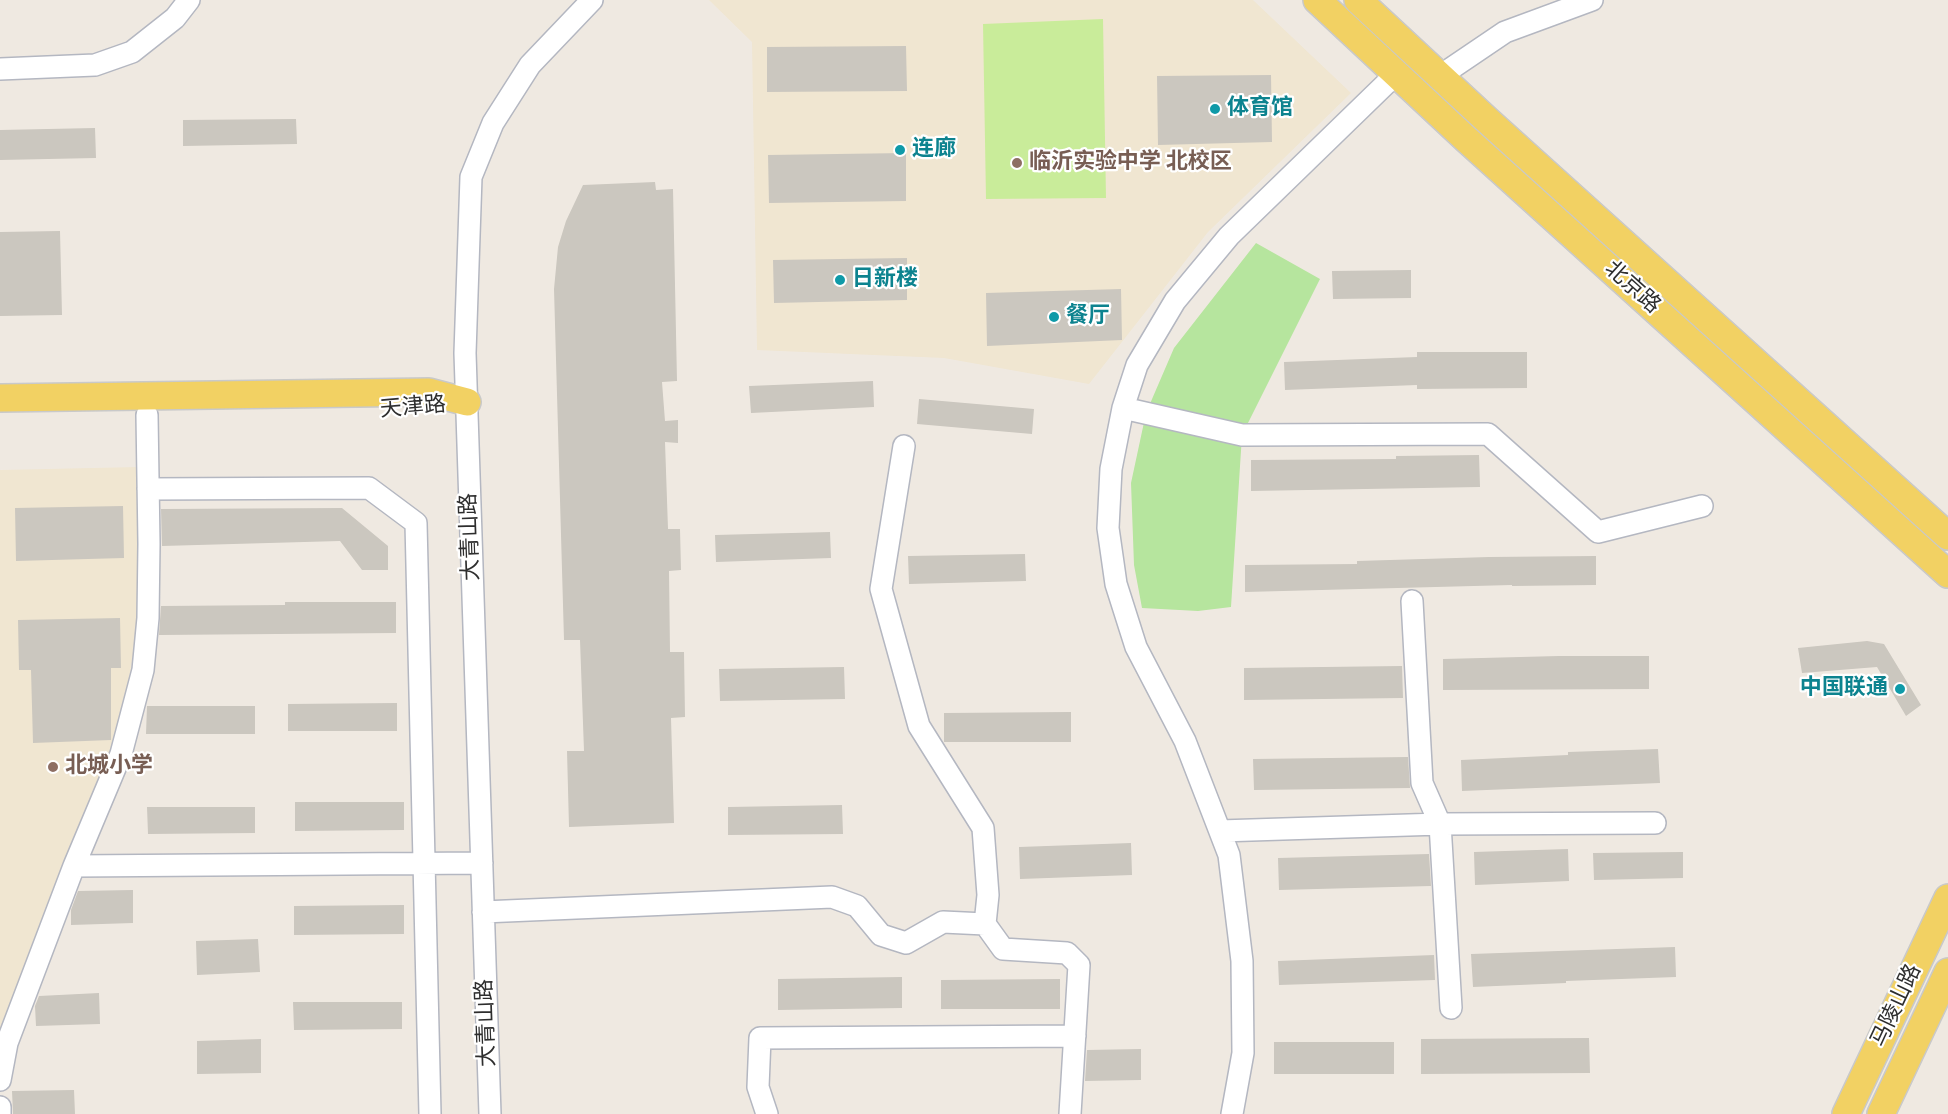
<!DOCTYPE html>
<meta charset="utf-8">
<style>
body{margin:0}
canvas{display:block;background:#efe9e1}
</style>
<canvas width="1948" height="1114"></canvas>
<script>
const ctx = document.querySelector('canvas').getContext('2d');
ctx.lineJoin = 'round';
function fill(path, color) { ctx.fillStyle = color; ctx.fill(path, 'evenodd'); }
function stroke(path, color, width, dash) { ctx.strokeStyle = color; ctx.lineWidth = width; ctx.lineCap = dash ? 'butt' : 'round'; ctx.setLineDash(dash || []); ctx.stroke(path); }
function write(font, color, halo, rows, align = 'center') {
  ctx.font = font + ' "Titillium Web","Noto Sans SC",sans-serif'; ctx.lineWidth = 4.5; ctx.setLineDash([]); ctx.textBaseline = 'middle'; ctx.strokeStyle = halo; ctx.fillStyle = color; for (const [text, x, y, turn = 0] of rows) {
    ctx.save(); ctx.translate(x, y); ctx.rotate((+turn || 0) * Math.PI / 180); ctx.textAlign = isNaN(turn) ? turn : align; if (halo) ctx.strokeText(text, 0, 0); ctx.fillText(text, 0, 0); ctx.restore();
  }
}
fill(new Path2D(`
 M709,0H1253L1351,93L1208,232L1089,384L944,358L757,350L752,42Z
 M140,467L142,606L120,728L0,1034V470Z`), '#f0e6d1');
fill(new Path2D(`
 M1256,243L1320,279L1242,435L1231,607L1198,611L1142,608L1134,565L1131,483L1146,413L1174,348Z`), '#b6e59e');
fill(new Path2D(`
 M1103,19L1106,198L986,199L983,24Z`), '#c9ec9a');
fill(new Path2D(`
 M906,46L907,91L767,92V47Z
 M1271,75L1272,142L1158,145L1157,76Z
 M296,119L297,144L183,146V120Z
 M95,128L96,158L0,160V130Z
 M906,153V201L769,203L768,155Z
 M655,182L656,190L673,189L677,381L662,382L665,421L678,420V443L665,442L668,529H680L681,570L669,571L670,652H684L685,717L671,718L674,823L569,827L567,751H584L580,640H564L554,289L558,247L566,221L583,185Z
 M60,231L62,315L0,316V232Z
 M907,258V300L774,303L773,260Z
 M1411,270V298L1333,299L1332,271Z
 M1121,289L1122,340L987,346L986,293Z
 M1417,352H1527V388L1417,389V385L1285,390L1284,362L1417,357Z
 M873,381L874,407L751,413L749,386Z
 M919,399L1034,409L1032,434L917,424Z
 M1479,455L1480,487L1251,491V460L1396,459V456Z
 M123,506L124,558L16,561L15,508Z
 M342,508L388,546V570H362L340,541L162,546L161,509Z
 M830,532L831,558L716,562L715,535Z
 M1025,554L1026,581L909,584L908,556Z
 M1596,556V585L1512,586V585L1245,592V565L1357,564V561L1489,557Z
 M285,602H396V633L159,635L161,606L285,605Z
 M120,618L121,668H111V740L33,743L31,670H19L18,620Z
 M1867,641L1884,644L1921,705L1906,716L1877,667L1802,673L1798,648Z
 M1559,656H1649V689L1443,690V659Z
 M1402,666L1403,698L1244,700V668Z
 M844,667L845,699L720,701L719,669Z
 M397,703V731H288V704Z
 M147,706H255V734H146Z
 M1071,712V742H944V713Z
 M1658,749L1660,783L1462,791L1461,760L1568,755V752Z
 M1408,757L1410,788L1254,790L1253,759Z
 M295,802H404V830L295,831Z
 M842,805L843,834L728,835V807Z
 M147,807H255V833L148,834Z
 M1131,843L1132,875L1020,879L1019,847Z
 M1568,849L1569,881L1475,885L1474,852Z
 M1683,852V878L1594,880L1593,853Z
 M1429,854L1431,886L1279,890L1278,858Z
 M133,890V923L71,925V910L78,891Z
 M404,905V934L294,935V906Z
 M258,939L260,972L197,975L196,941Z
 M1675,947L1676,977L1566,981V983L1473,987L1471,954Z
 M1434,955L1435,980L1279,985L1278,961Z
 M902,977V1008L778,1010V979Z
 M1060,979V1009H941V980Z
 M99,993L100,1024L36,1026L35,1006L39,996Z
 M293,1002H402V1029L294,1030Z
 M1589,1038L1590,1073L1421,1074V1039Z
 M261,1039V1073L197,1074V1041Z
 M1274,1042H1394V1074H1274Z
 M1141,1049V1080L1085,1081L1087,1050Z
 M74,1090L75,1114H13L12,1091Z`), '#cbc7bf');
const minor = new Path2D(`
 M0,69L95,65L132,52L175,18L189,0
 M1440,76L1505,32L1592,0
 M1123,408L1242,435L1488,434L1598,532L1702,506
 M904,446L881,589L919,726L983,828L988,895L985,924L1003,949L1067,953L1079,965L1070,1114
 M148,489L369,488L416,523L430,1114
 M1412,601L1422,783L1440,824L1451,1008
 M1220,831L1440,824L1655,823
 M74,866L482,863
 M483,912L832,897L857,906L881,935L906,943L943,922L985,924
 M0,1080L7,1043L74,866L121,754L143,670L148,618L149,544L147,415
 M0,1107V1114
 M490,1114L465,353L471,177L493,123L530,65L592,0
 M767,1114L758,1087L760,1038L1075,1036
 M1232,1114L1243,1053L1242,961L1229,855L1185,741L1136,647L1116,584L1108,528L1111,469L1123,408L1137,365L1175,301L1229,236L1397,73`);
const major = new Path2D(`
 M1317,0L1466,139L1948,574
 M1358,0L1486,119L1948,536
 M0,398L429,392L467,402
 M1846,1114L1948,898
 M1881,1114L1948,972`);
stroke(minor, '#b4b7c1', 24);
stroke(major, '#c9c9c9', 30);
stroke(minor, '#fff', 21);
stroke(major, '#f2d163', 27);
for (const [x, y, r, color] of [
 [1215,109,6,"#0f9aa8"],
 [900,150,6,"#0f9aa8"],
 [1017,163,6,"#8d6e63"],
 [840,280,6,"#0f9aa8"],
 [1054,317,6,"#0f9aa8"],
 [1900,689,6,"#0f9aa8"],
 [53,767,6,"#8d6e63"]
]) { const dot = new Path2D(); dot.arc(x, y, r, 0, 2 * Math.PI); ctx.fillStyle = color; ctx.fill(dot); stroke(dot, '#fff', 2); }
write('bold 22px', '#0d838f', '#fff', [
 ["体育馆",1227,109],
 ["连廊",912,150],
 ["日新楼",852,280],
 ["餐厅",1066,317],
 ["中国联通",1888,689,"right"]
], 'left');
write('bold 22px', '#785e54', '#fff', [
 ["临沂实验中学 北校区",1029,163],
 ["北城小学",65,767]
], 'left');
write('22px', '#2e2e2e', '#fff', [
 ["北京路",1632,288,42],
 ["天津路",413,408,-5],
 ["大青山路",471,537,-92],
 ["马陵山路",1897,1006,-65],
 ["大青山路",487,1023,-92]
]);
</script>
